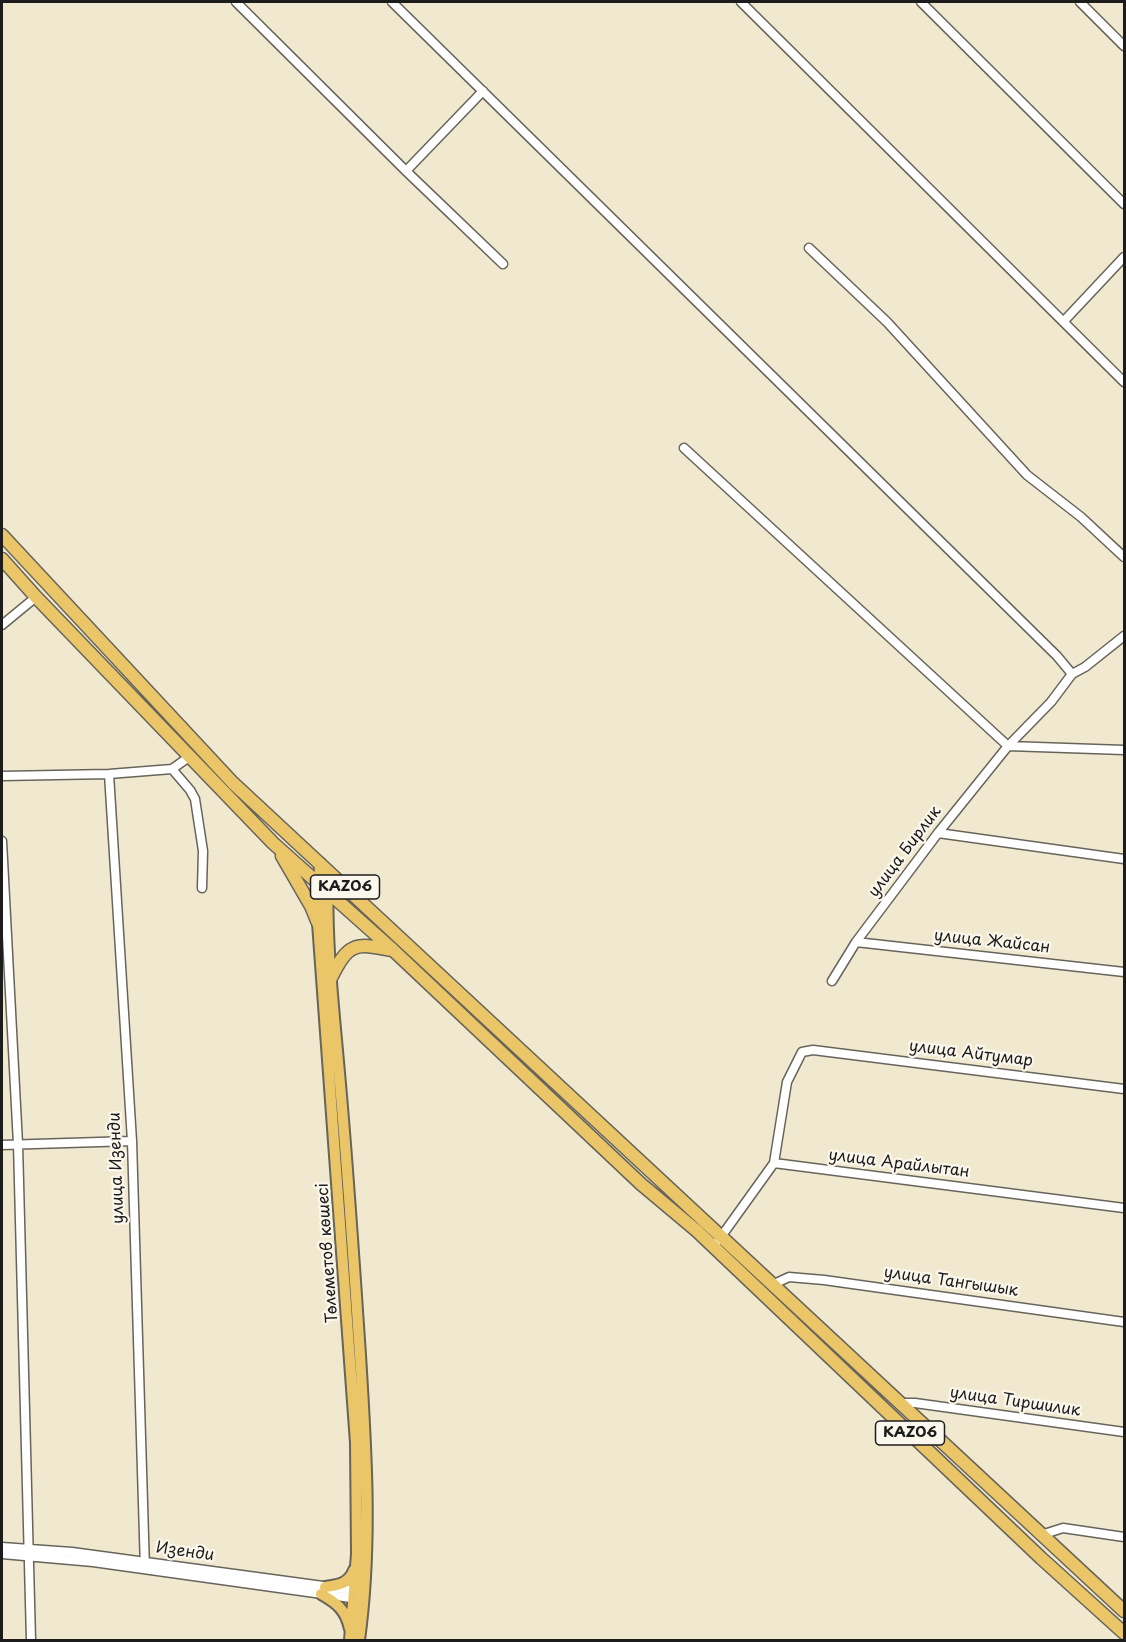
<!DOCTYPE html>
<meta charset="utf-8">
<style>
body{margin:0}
#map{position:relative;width:1126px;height:1642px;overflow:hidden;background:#f1e9cf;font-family:"Playpen Sans",sans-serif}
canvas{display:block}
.frame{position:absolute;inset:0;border:3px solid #1c1c1c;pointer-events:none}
</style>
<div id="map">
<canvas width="1126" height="1642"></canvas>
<div class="frame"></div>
</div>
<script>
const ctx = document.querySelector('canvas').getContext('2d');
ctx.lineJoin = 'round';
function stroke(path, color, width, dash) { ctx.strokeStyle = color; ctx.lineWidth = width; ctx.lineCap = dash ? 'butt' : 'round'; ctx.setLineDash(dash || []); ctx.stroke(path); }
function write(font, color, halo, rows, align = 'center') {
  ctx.font = font + ' "Playpen Sans",sans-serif'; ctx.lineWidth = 4.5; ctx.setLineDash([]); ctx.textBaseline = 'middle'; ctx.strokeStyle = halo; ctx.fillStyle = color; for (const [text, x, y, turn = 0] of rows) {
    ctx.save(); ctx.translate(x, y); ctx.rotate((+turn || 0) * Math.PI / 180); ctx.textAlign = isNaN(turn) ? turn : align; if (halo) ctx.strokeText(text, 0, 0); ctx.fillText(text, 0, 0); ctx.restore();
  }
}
const minor = new Path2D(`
 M236,2L406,171L503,264
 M392,2L1057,656L1072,674L1085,667L1124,636
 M741,2L1124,382
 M921,2L1124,204
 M1080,2L1124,46
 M406,171L483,91
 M809,248L887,322L1027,475L1081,517L1124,557
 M1064,321L1124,257
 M684,448L1008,746L1124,750
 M2,625L36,597
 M172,769L190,790L195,799L203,851L202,888
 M109,774L132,1141L145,1569
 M2,776L109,774L172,769L189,757
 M938,833L1124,859
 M2,841L18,1144L31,1640
 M856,942L1124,972
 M832,981L856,942L938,833L1008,746L1051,702L1072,674
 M2,1145L132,1141
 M774,1163L787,1082L802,1052L813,1050L1124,1089
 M718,1241L774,1163L1124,1208
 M774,1284L789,1277L824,1280L1124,1322
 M900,1403H915L1124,1432
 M1041,1535L1063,1528L1124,1537
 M2,1547L72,1552L360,1591
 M2,1554L93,1562L358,1599`);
const major = new Path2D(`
 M320,863L318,923L356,1443L357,1554L350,1640
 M328,871C325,942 334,1013 340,1084C348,1174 354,1265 360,1355C366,1450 372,1546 359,1640
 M325,1587C338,1585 349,1584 354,1570
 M321,1594C337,1603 346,1610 350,1629`);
const highway = new Path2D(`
 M2,535L233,783L1124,1611
 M2,559L36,597L273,843L393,950L641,1184L697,1231L1041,1558L1124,1633
 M282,856L311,906L318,923
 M331,978C348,944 354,942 391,950`);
stroke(minor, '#67645b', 11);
stroke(major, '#67645b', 14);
stroke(highway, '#67645b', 15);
stroke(minor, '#fff', 8);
stroke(major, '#ebc669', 10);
stroke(highway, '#ebc669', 12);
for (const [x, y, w] of [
 [345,887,69],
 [910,1433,69]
]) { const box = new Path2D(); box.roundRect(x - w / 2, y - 12, w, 24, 4.5); ctx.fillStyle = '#fbf7ec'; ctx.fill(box); stroke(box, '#1c1c1c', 1.5); }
write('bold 15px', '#1c1c1c', null, [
 ["KАZ06",345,887],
 ["KАZ06",910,1433]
]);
write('16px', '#1c1c1c', '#fbf7ec', [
 ["улица Бирлик",905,852,-53],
 ["улица Жайсан",992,942,6],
 ["улица Айтумар",971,1054,7],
 ["улица Арайлытан",899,1164,7],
 ["улица Изенди",117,1168,-92],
 ["Төлеметов көшесі",328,1253,-94],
 ["улица Тангышык",951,1282,8],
 ["улица Тиршилик",1015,1402,8],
 ["Изенди",185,1552,8]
]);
</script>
